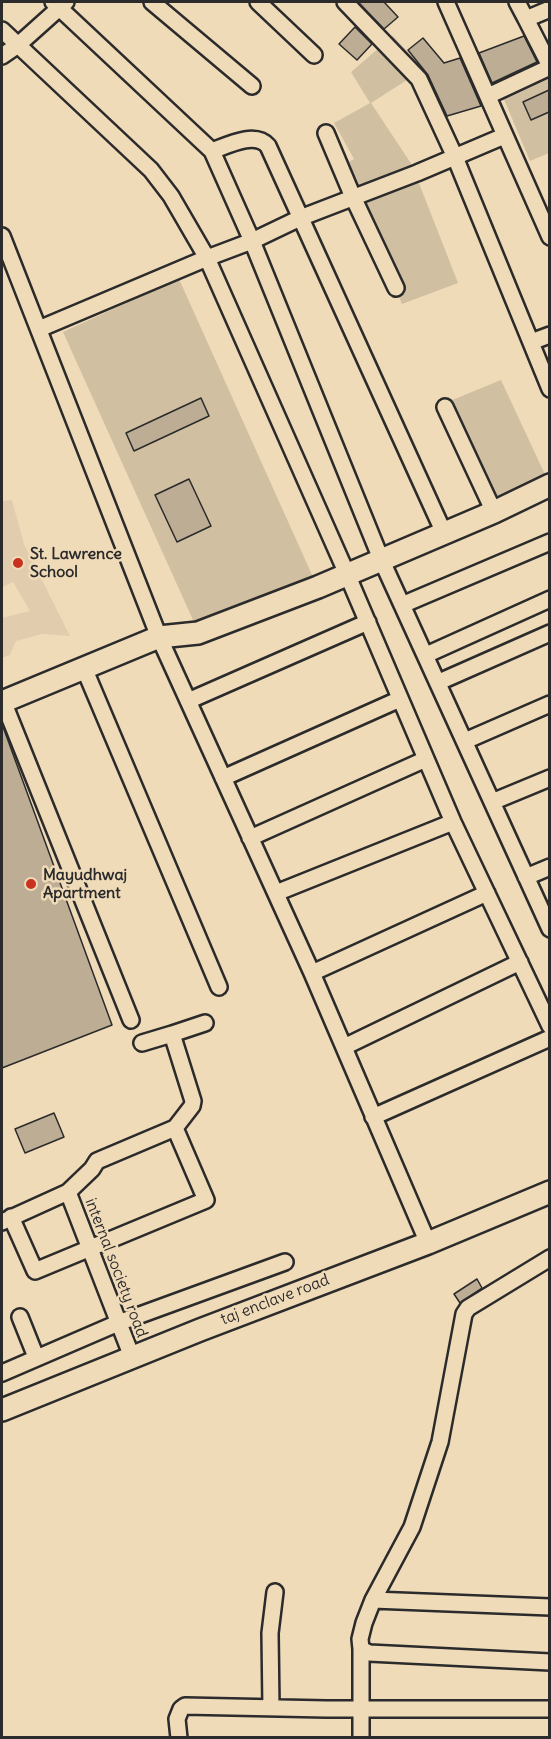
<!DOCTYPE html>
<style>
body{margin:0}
#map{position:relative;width:551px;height:1739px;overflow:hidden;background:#f0dbb9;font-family:Delius,sans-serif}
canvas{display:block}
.frame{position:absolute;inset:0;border:3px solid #2b2b2b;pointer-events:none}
</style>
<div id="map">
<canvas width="551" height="1739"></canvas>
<div class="frame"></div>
</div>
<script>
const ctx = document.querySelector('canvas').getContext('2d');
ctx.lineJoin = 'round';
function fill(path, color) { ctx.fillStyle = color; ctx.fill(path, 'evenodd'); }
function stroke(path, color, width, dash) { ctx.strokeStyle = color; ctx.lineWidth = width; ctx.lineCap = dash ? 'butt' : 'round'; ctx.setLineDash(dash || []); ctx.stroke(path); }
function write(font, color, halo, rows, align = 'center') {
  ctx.font = font + ' Delius,sans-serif'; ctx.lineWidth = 5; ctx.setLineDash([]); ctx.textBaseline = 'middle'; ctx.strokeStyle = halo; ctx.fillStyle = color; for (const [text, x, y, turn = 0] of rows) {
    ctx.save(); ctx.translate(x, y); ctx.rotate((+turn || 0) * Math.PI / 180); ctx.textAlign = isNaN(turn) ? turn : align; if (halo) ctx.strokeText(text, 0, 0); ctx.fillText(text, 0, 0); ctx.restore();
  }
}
fill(new Path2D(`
 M12,500L24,544L70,636L42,634L16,641L10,655L2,658V618L30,611L13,582L2,587V501Z`), '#e1cdae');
fill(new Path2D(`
 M393,36L424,69L371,103L416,171L355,190L340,167L354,159L334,123L370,103L351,72Z
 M549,75V153L530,161L503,97Z
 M417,178L458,283L402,304L359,203Z
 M179,279L317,586L198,631L63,332Z
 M501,380L548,481L491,506L445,403Z`), '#d0bfa1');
const building = new Path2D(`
 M358,2H384L398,17L384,29Z
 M355,27L372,44L357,60L339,44Z
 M524,36L537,62L492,83L479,53Z
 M423,38L444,63L460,58L481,106L447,116L428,75L408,50Z
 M549,90V112L531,120L523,102Z
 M201,398L209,416L134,451L126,433Z
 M189,479L211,526L177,542L155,495Z
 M2,724L112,1025L2,1068Z
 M54,1113L64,1137L25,1153L15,1129Z
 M477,1279L482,1288L460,1303L454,1294Z`);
fill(building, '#bdad94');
stroke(building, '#2b2b2b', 1.5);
const street = new Path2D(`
 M53,2L212,151L252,241L381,559L550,929
 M152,2L252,86
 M258,2L314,55
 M345,2L419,79L455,157L550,389
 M446,2L550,237
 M517,2L526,19
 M550,9L526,19L550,66
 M2,30L151,170L171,196L207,258L347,574L453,822L550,1026
 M2,56L18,45L66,2
 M488,96L550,67
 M326,133L353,197L396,288
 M212,151C228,145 255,131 268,146L444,533
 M2,236L159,637L312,973L428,1243
 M39,329L207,258L252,241L300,218L417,173L504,136
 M531,342L550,335
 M445,407L494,512
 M402,605L550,542
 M426,655L550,599
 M84,668L219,987
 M439,682L550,633
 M3,701L131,1020
 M188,701L368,622
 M465,741L550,704
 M223,778L400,699
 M492,802L550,778
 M250,838L426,759
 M526,877L550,867
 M276,893L453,822
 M312,973L487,893
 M172,1034L205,1023
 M142,1043L172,1034L193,1101L192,1106L175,1128
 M344,1047L520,962
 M373,1117L550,1038
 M68,1192L132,1357
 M2,1222L68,1192L92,1169L97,1161L175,1128L206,1200L35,1271L11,1217
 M550,1258L468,1308L464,1314L440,1442L412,1527L373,1600L364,1623L360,1639L361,1649L369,1653L550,1662
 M20,1317L36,1357
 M2,1373L118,1323L285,1262
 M373,1600L550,1607
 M361,1649V1738
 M271,1708L270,1633L275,1592
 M179,1738L177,1719L181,1709L185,1706L326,1709H550`);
const secondary = new Path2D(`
 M2,702L159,637L198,633L318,587L494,512L550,485
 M2,1410L200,1330L428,1243L550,1192`);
stroke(street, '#2b2b2b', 20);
stroke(secondary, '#2b2b2b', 26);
stroke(street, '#f0dbb9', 15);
stroke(secondary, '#f0dbb9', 21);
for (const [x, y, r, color] of [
 [18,563,6,"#c8321e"],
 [31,884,6,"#c8321e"]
]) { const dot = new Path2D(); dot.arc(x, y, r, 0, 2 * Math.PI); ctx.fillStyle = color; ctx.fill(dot); stroke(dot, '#f0dbb9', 2); }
write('bold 16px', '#2b2b2b', '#f0dbb9', [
 ["St. Lawrence",30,554],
 ["School",30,572],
 ["Mayudhwaj",43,875],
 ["Apartment",43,893]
], 'left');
write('16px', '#2b2b2b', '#f0dbb9', [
 ["internal society road",116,1268,69],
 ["taj enclave road",275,1300,-21]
]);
</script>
